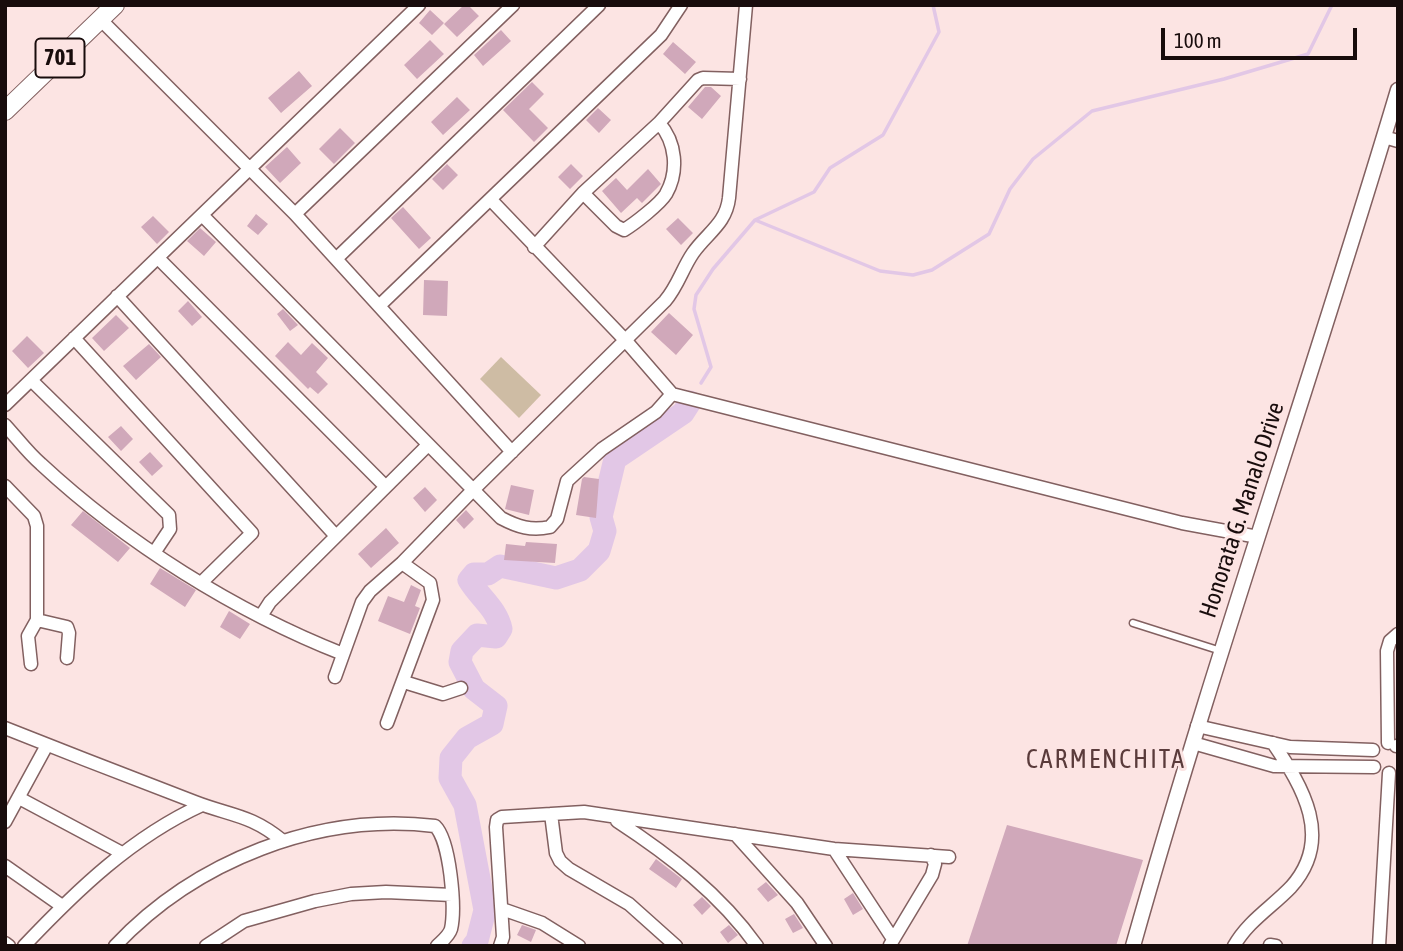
<!DOCTYPE html>
<style>
body{margin:0}
#map{position:relative;width:1403px;height:951px;overflow:hidden;background:#fce4e3;font-family:"Asap Condensed",sans-serif}
canvas{display:block}
.frame{position:absolute;inset:0;border:7px solid #180c0c;pointer-events:none}
.scale{position:absolute;left:1161px;top:28px;width:196px;height:32px;box-sizing:border-box;border:4px solid #180c0c;border-top:0;padding-left:9px;font-size:21px;line-height:24px;white-space:nowrap;color:#180c0c;-webkit-text-stroke:5px #fce4e3;paint-order:stroke}
</style>
<div id="map">
<canvas width="1403" height="951"></canvas>
<div class="frame"></div>
<div class="scale">100 m</div>
</div>
<script>
const ctx = document.querySelector('canvas').getContext('2d');
ctx.lineJoin = 'round';
function fill(path, color) { ctx.fillStyle = color; ctx.fill(path, 'evenodd'); }
function stroke(path, color, width, dash) { ctx.strokeStyle = color; ctx.lineWidth = width; ctx.lineCap = dash ? 'butt' : 'round'; ctx.setLineDash(dash || []); ctx.stroke(path); }
function write(font, color, halo, rows, align = 'center') {
  ctx.font = font + ' "Asap Condensed",sans-serif'; ctx.lineWidth = 6; ctx.setLineDash([]); ctx.textBaseline = 'middle'; ctx.strokeStyle = halo; ctx.fillStyle = color; for (const [text, x, y, turn = 0] of rows) {
    ctx.save(); ctx.translate(x, y); ctx.rotate((+turn || 0) * Math.PI / 180); ctx.textAlign = isNaN(turn) ? turn : align; if (halo) ctx.strokeText(text, 0, 0); ctx.fillText(text, 0, 0); ctx.restore();
  }
}
fill(new Path2D(`
 M501,357L541,395L519,418L480,379Z`), '#cebca4');
stroke(new Path2D(`
 M755,220L880,271L913,275L932,270L989,234L1010,189L1033,159L1092,111L1224,79L1308,54L1332,5
 M701,383L711,367L694,309L696,295L713,269L755,220L814,192L830,168L883,135L939,32L933,5`), '#e2c7e6', 3.5);
stroke(new Path2D(`
 M473,946L477,941L485,910L465,805L450,778L451,758L467,738L492,724L496,706L474,689L460,662L462,651L477,635L496,637L501,629C497,609 480,598 469,580L474,574H488L500,566L556,578L580,570L599,551L605,531L601,517L615,459L683,413L690,402`), '#e2c7e6', 23);
fill(new Path2D(`
 M464,5H468L479,16L457,37L444,24Z
 M430,10L444,23L432,35L419,23Z
 M501,30L511,41L483,66L474,55Z
 M430,40L444,54L417,79L404,65Z
 M673,42L696,62L685,74L663,54Z
 M299,71L312,86L281,113L268,98Z
 M532,82L544,94L529,109L548,128L534,142L503,110Z
 M705,87H711L721,96L702,119L688,107Z
 M457,97L470,110L443,135L431,122Z
 M598,108L611,120L599,133L586,120Z
 M340,128L355,143L334,164L319,149Z
 M287,147L301,163L280,183L265,167Z
 M447,164L458,175L443,190L432,179Z
 M571,164L583,176L570,189L558,177Z
 M648,169L661,184L642,203L637,198L621,213L602,191L616,178L627,190Z
 M403,207L431,238L419,249L391,218Z
 M256,214L268,224L258,235L247,226Z
 M153,216L169,232L157,244L141,227Z
 M678,218L693,233L681,245L666,229Z
 M200,228L216,242L204,256L187,241Z
 M424,280L448,281L447,316L423,315Z
 M188,301L202,317L192,326L178,311Z
 M283,309L298,325L290,331L277,314Z
 M669,313L693,335L676,355L651,332Z
 M116,315L129,328L104,351L92,338Z
 M27,336L44,353L28,368L12,351Z
 M288,342L301,355L312,343L328,358L316,372L328,384L318,394L310,387L308,389L275,356Z
 M149,344L161,357L136,380L123,366Z
 M121,426L133,439L121,451L108,437Z
 M150,452L163,466L152,476L139,462Z
 M584,477L599,479L596,518L576,515L582,479Z
 M511,485L534,490L529,515L505,509Z
 M425,487L437,500L425,512L413,498Z
 M466,510L474,519L464,529L456,520Z
 M83,511L130,548L118,562L71,525Z
 M386,528L399,543L371,568L358,554Z
 M526,542L557,544L555,563L504,560L506,544L525,546Z
 M160,568L196,590L185,607L150,584Z
 M411,585L421,590L415,606L420,608L410,634L378,621L388,596L404,602Z
 M229,611L250,624L240,639L220,627Z
 M1007,825L1143,860L1116,946H967Z
 M656,859L682,879L676,888L649,869Z
 M766,882L778,895L768,902L757,889Z
 M853,893L863,909L853,915L844,899Z
 M702,897L711,906L702,915L693,905Z
 M794,914L803,928L793,933L785,919Z
 M522,925L536,930L531,942L517,935Z
 M729,925L738,935L728,943L720,932Z`), '#d0a8ba');
const service = new Path2D(`
 M1133,623L1221,651`);
const minor = new Path2D(`
 M100,19L295,214L512,452
 M1384,137L1398,141
 M583,193L616,226L624,230C634,224 660,204 666,194C679,171 676,142 659,123
 M491,200L626,341L672,394L1182,523L1258,537
 M295,214L513,5
 M202,215L501,518C518,527 531,531 550,527L557,519L567,481L602,449L656,412L672,394
 M534,247L583,193L659,123L698,80L703,78L740,79
 M158,258L385,486
 M337,258L599,5
 M117,296L335,535
 M380,305L661,35L681,5
 M74,338L252,533L201,583
 M31,380L169,515L170,529L154,553
 M5,405L419,5
 M5,425C17,438 28,453 41,464C126,543 236,612 343,654
 M5,486L34,516L37,526V620L28,636L31,664
 M261,616L270,602L428,445
 M37,620L67,627L69,633L67,658
 M335,677L362,602L370,591L402,563L473,490L665,301C678,286 682,269 693,253C707,233 726,224 729,198L746,5
 M404,682L443,694L461,688
 M387,723L433,600L430,583L402,563
 M1197,726L1290,747L1373,750
 M5,728C68,753 132,778 195,802C231,816 250,814 283,841
 M1193,743L1274,766L1374,767
 M1388,743L1387,651L1390,641L1398,634
 M1396,746H1398
 M19,798L122,853
 M551,814L556,853L560,861L569,869L629,904L676,946
 M617,821C669,855 720,894 757,946
 M5,822L47,745
 M735,834L797,903L826,946
 M834,849L893,939
 M5,866L62,906
 M502,909L542,923L579,946
 M5,943L9,946
 M890,945L932,875L935,864L931,855
 M1270,945L1276,946
 M24,946C77,890 132,837 202,805
 M115,946C195,861 318,812 435,826C450,840 456,908 451,929C449,936 442,941 437,946
 M206,946L244,921L315,901L351,894L386,892L452,895
 M500,946L503,937L496,827L497,820L502,817L584,812L834,849L949,857
 M1234,946C1248,921 1272,907 1291,887C1334,839 1303,787 1273,743
 M1379,946L1389,773`);
const tertiary = new Path2D(`
 M1133,946C1214,658 1313,376 1398,90`);
const primary = new Path2D(`
 M5,111L115,5`);
stroke(service, '#826060', 9);
stroke(minor, '#826060', 15);
stroke(tertiary, '#826060', 17);
stroke(primary, '#826060', 20);
stroke(service, '#fff', 6);
stroke(minor, '#fff', 12);
stroke(tertiary, '#fff', 14);
stroke(primary, '#fff', 18);
for (const [x, y, w] of [
 [60,58,49]
]) { const box = new Path2D(); box.roundRect(x - w / 2, y - 19.5, w, 39, 5); ctx.fillStyle = '#fce4e3'; ctx.fill(box); stroke(box, '#180c0c', 2); }
write('bold 23px', '#180c0c', null, [
 ["701",60,58]
]);
write('24px', '#180c0c', '#fce4e3', [
 ["Honorata G. Manalo Drive",1242,510,-72]
]);
ctx.letterSpacing = '2px';
write('26px', '#5a3b3b', '#fce4e3', [
 ["CARMENCHITA",1106,760]
]);
ctx.letterSpacing = '0px';
</script>
